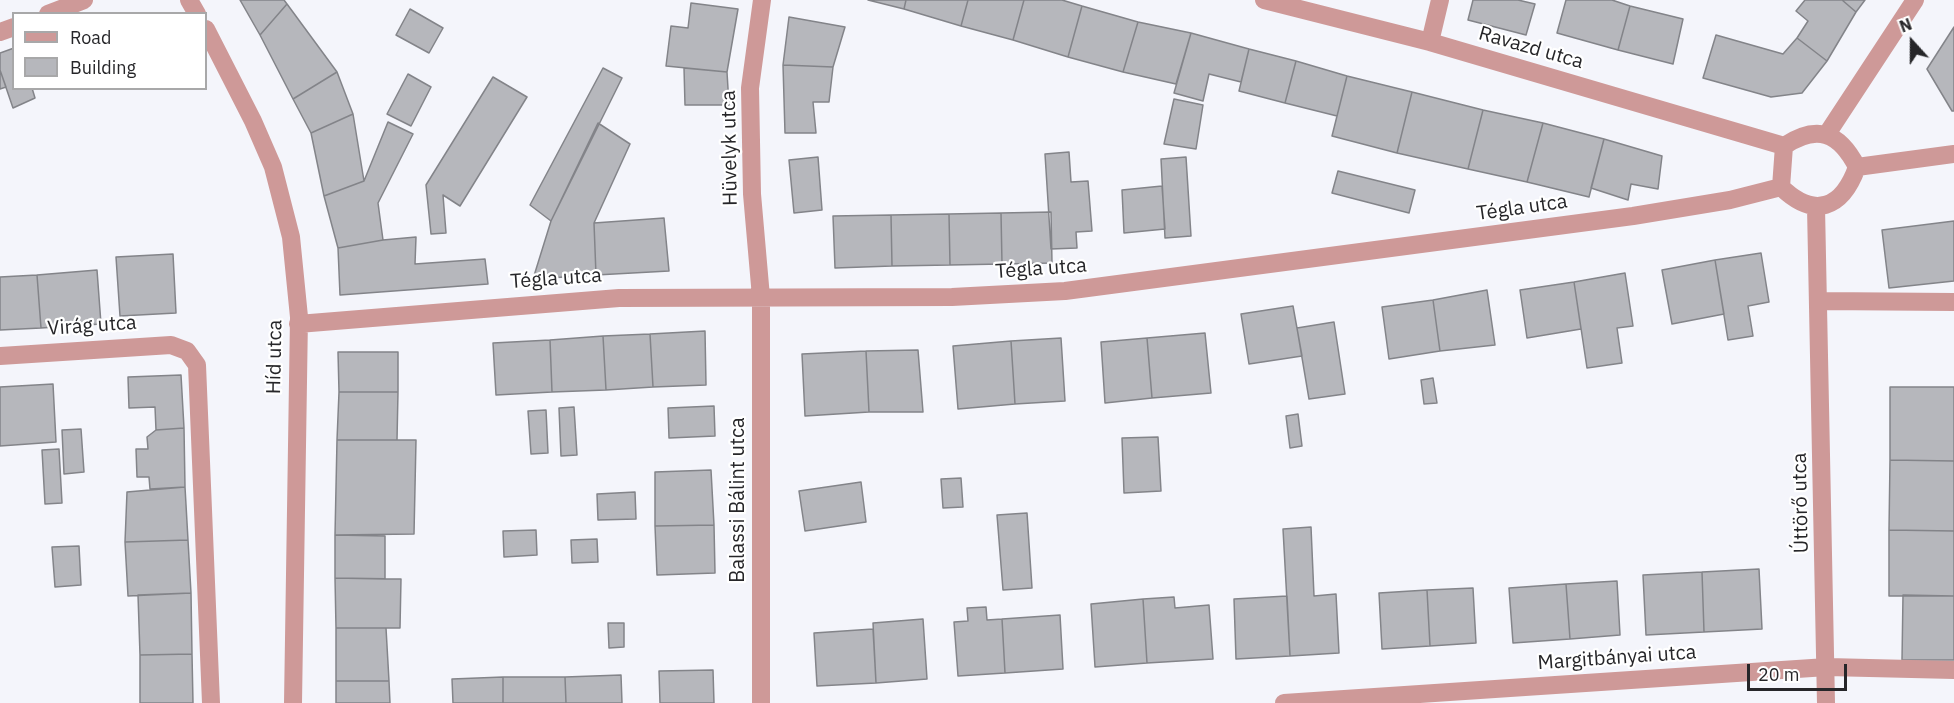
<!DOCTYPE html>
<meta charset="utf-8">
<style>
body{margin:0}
#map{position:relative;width:1954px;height:703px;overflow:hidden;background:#f4f5fb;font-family:"IBM Plex Sans",sans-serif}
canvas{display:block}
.legend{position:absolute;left:12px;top:12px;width:195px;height:78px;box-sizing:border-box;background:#fff;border:2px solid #a8a8a9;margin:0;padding:8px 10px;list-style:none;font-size:18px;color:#262629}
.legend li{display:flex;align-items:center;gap:12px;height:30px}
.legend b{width:30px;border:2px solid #a8a8a9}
.north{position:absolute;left:1882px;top:12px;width:60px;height:60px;-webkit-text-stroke:4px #fff;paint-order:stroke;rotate:339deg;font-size:16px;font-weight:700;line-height:24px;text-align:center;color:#262629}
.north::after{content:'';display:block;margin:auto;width:21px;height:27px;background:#262629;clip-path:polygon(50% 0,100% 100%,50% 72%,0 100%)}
.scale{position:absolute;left:1747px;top:664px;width:100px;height:27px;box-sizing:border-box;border:3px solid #262629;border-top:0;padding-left:8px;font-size:18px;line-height:21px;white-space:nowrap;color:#262629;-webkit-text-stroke:4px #fff;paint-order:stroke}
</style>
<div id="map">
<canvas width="1954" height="703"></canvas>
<ul class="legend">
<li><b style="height:8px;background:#ce9998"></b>Road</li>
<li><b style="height:16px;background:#b6b7bc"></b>Building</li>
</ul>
<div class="north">N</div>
<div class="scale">20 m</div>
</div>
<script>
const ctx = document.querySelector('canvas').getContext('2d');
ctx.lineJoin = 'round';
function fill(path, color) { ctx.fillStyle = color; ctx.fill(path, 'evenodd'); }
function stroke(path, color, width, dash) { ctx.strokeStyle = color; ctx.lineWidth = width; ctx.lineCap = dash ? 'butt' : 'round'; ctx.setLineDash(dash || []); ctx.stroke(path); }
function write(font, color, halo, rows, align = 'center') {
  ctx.font = font + ' "IBM Plex Sans",sans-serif'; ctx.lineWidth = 4.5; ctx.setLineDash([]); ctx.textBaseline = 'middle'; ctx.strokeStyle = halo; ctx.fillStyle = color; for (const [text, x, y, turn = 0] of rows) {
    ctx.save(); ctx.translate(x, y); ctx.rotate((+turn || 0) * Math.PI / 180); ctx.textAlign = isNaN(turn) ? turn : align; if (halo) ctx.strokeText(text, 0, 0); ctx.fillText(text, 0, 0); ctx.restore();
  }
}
const building = new Path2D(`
 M240,0H284L287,4L260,35Z
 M868,0H906L904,9Z
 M906,0H968L961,26L904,9Z
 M968,0H1024L1013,40L961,26Z
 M1024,0H1062L1082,6L1068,57L1013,40Z
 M1473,0H1518L1535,4L1526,35L1468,20Z
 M1566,0H1612L1630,6L1618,50L1557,33Z
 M1805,0H1842L1856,12L1827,61L1797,38L1808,21L1796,11Z
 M1842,0H1865L1856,12Z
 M691,3L738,9L727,72L666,66L671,26L688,28Z
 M287,4L337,72L293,99L260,35Z
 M1082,6L1138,22L1123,72L1068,57Z
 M1630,6L1683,19L1673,64L1618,50Z
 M410,9L443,28L429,53L396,35Z
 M789,17L845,27L833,67L783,65Z
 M1138,22L1191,33L1176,84L1123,72Z
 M1954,27V111H1952L1927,69Z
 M1191,33L1249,49L1241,82L1209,74L1203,101L1174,93Z
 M1716,35L1783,54L1797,38L1827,61L1802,93L1771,97L1703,78Z
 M14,48V88H32L35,98L13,108L0,70V53Z
 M1249,49L1296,61L1285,103L1239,91Z
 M1296,61L1347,76L1337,116L1285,103Z
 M783,65L833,67L829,102H813L816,133H785Z
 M603,68L622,78L551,221L530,205Z
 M684,68L727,72L729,105H685Z
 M0,70L6,87L0,89Z
 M337,72L353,114L311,133L293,99Z
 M408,74L431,87L411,126L387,114Z
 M1347,76L1412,92L1397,153L1332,136Z
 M493,77L527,97L460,206L443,195L446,233L431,234L426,185Z
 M1412,92L1483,110L1468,169L1397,153Z
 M1174,99L1203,105L1196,149L1164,144Z
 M1483,110L1543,123L1527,182L1468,169Z
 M353,114L364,181L324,196L311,133Z
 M388,122L413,134L378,203L383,240L338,248L324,196L364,181Z
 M598,123L630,144L594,223L596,275L533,279L551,221Z
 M1543,123L1604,139L1589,197L1527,182Z
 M1604,139L1662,156L1658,189L1631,184L1628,200L1591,188Z
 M1069,152L1071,182L1088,181L1092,231L1076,232L1077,248L1051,249L1045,154Z
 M818,157L822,210L794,213L789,160Z
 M1186,157L1191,236L1165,238L1161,159Z
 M1338,171L1415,190L1409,213L1332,193Z
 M1162,186L1165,229L1124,233L1122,190Z
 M1051,212L1052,263L1002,264L1001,213Z
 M1001,213L1002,264L950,265L949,214Z
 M949,214L950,265L892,266L891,215Z
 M891,215L892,266L835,268L833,216Z
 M664,218L669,271L596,275L594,223Z
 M1954,221V281L1889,288L1882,230Z
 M416,237L415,264L485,259L488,284L340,295L338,248L383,240Z
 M1761,253L1769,302L1748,306L1753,336L1728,340L1715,260Z
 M173,254L176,313L120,316L116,257Z
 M1715,260L1724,314L1672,324L1662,270Z
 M97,270L101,324L41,328L37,275Z
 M1625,273L1633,326L1617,328L1622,363L1587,368L1574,282Z
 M37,275L41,328L0,330V277Z
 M1574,282L1581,329L1527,338L1520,290Z
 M1487,290L1495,345L1440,351L1433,300Z
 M1433,300L1440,351L1389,359L1382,307Z
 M1293,306L1302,356L1249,364L1241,314Z
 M1334,322L1345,394L1309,399L1297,328Z
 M705,331L706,385L653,387L650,334Z
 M1205,333L1211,393L1152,398L1147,338Z
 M650,334L653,387L606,390L603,336Z
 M603,336L606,390L552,392L550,340Z
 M1061,338L1065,401L1015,404L1011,341Z
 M1147,338L1152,398L1105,403L1101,342Z
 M550,340L552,392L496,395L493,343Z
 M1011,341L1015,404L958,409L953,346Z
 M918,350L923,412H869L866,351Z
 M866,351L869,412L805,416L802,354Z
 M338,352H398V392H339Z
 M181,375L184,428L156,430L155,407L129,408L128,377Z
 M1433,378L1437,403L1424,404L1421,380Z
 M53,384L56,442L0,446V387Z
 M1890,387H1954V461L1890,460Z
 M339,392H398L397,440H337Z
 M714,406L715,436L669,438L668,408Z
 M574,407L577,455L561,456L559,408Z
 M546,410L548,453L531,454L528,411Z
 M1298,414L1302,446L1290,448L1286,416Z
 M184,428L185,487L150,489L149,477H137L136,449H148L147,437L156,430Z
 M81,429L84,472L64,474L62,430Z
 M1158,437L1161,491L1124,493L1122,438Z
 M337,440H416L414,534L335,535Z
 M59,449L62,503L45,504L42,450Z
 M1890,460L1954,461V531L1889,530Z
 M711,470L714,525L655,526V472Z
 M961,478L963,507L943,508L941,479Z
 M861,482L866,522L805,531L799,491Z
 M185,487L188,540L125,542L127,492Z
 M635,492L636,519L598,520L597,494Z
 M1027,513L1032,588L1003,590L997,515Z
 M714,525L715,573L657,575L655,526Z
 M1311,527L1314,596L1336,594L1339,653L1290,656L1283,529Z
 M536,530L537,555L504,557L503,531Z
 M1889,530L1954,531V596H1889Z
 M335,535L385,536V579L335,578Z
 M597,539L598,562L572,563L571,540Z
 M188,540L191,593L128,596L125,542Z
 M79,546L81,585L55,587L52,547Z
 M1759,569L1762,629L1704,632L1702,572Z
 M1702,572L1704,632L1646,635L1643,575Z
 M335,578L401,579L400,628H336Z
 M1617,581L1620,635L1570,639L1566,584Z
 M1566,584L1570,639L1513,643L1509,588Z
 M1473,588L1476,643L1430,646L1427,590Z
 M1427,590L1430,646L1382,649L1379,593Z
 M191,593L192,654L140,655L138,595Z
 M1903,595L1954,596V660H1902Z
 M1287,596L1290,656L1236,659L1234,599Z
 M1174,597L1175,608L1209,605L1213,659L1147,663L1143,599Z
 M1143,599L1147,663L1095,667L1091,604Z
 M986,607L987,620L1002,619L1005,673L958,676L954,622L968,621L967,608Z
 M1060,615L1063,669L1005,673L1002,619Z
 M923,619L927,679L876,683L873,623Z
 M608,623H624V647L609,648Z
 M336,628H386L389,681H336Z
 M873,629L876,683L817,686L814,633Z
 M192,654L193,703H140V655Z
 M713,670L714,703H660L659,671Z
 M621,675L622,703H566L565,677Z
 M503,677H565L566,703H503Z
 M503,677V703H453L452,679Z
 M336,681H389L390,703H336Z`);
fill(building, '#b6b7bc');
stroke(building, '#838489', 1.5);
stroke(new Path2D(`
 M189,0L197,14
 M1264,0L1430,42L1784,146C1817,124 1839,132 1857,167C1842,209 1814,219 1781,187L1784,146
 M48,14L84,0
 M206,29L253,121L273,167L291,237L299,317L293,703
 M0,32L14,27
 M1430,42L1440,0
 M1827,134L1915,0
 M1857,167L1954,154
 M1816,207L1826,703
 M1819,301L1954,302
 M298,324L619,298L952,297L1065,291L1633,216L1730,200L1781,187
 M0,356L171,345L187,351L197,365L211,703
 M761,703V297L752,194L750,88L762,0
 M1284,703L1827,667L1954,670`), '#ce9998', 18);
write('20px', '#262629', '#fff', [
 ["Ravazd utca",1531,48,16],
 ["Hüvelyk utca",730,148,-91],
 ["Tégla utca",1522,208,-8],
 ["Tégla utca",1041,269,-4],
 ["Tégla utca",556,279,-4],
 ["Virág utca",92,326,-4],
 ["Híd utca",275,357,-89],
 ["Balassi Bálint utca",738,500,-90],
 ["Úttörő utca",1801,503,-91],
 ["Margitbányai utca",1617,658,-4]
]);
</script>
